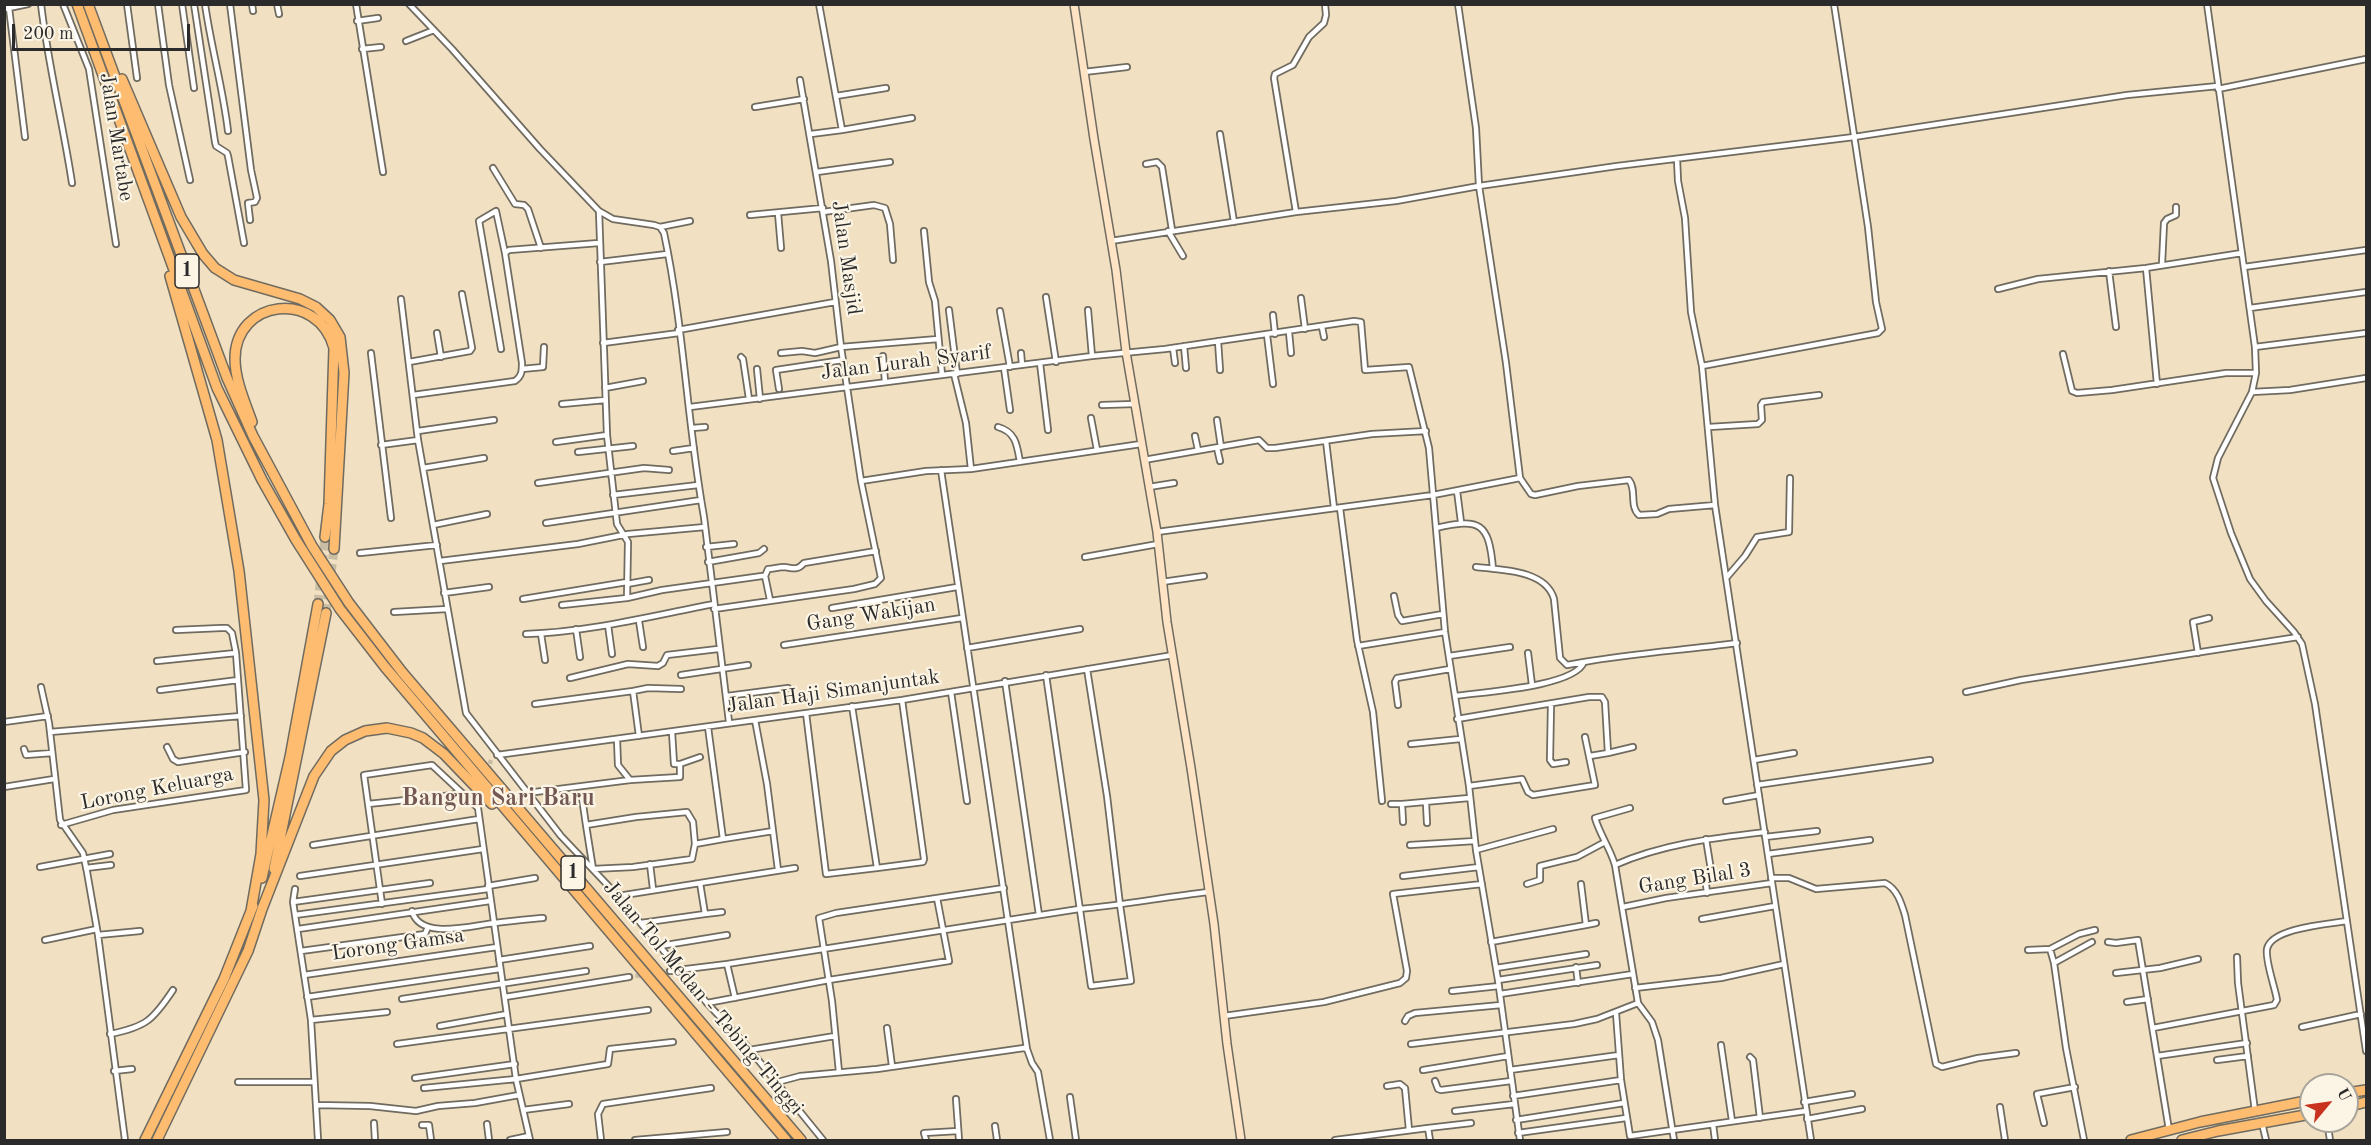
<!DOCTYPE html>
<style>
body{margin:0}
#map{position:relative;width:2371px;height:1145px;overflow:hidden;background:#f1e1c2;font-family:"Old Standard TT",serif}
canvas{display:block}
.frame{position:absolute;inset:0;border:6px solid #2b2b2b;pointer-events:none}
.north{position:absolute;left:2299px;top:1073px;width:60px;height:60px;box-sizing:border-box;background:#fcf5e5;border:2px solid #a8a49b;border-radius:50%;rotate:61deg;font-size:16px;font-weight:700;line-height:24px;text-align:center;color:#2b2b2b}
.north::after{content:'';display:block;margin:auto;width:21px;height:27px;background:#c8321e;clip-path:polygon(50% 0,100% 100%,50% 72%,0 100%)}
.scale{position:absolute;left:12px;top:24px;width:178px;height:27px;box-sizing:border-box;border:3px solid #2b2b2b;border-top:0;padding-left:8px;font-size:18px;line-height:21px;white-space:nowrap;color:#2b2b2b;-webkit-text-stroke:4px #fcf5e5;paint-order:stroke}
</style>
<div id="map">
<canvas width="2371" height="1145"></canvas>
<div class="frame"></div>
<div class="north">U</div>
<div class="scale">200 m</div>
</div>
<script>
const ctx = document.querySelector('canvas').getContext('2d');
ctx.lineJoin = 'round';
function stroke(path, color, width, dash) { ctx.strokeStyle = color; ctx.lineWidth = width; ctx.lineCap = dash ? 'butt' : 'round'; ctx.setLineDash(dash || []); ctx.stroke(path); }
function write(font, color, halo, rows, align = 'center') {
  ctx.font = font + ' "Old Standard TT",serif'; ctx.lineWidth = 4.5; ctx.setLineDash([]); ctx.textBaseline = 'middle'; ctx.strokeStyle = halo; ctx.fillStyle = color; for (const [text, x, y, turn = 0] of rows) {
    ctx.save(); ctx.translate(x, y); ctx.rotate((+turn || 0) * Math.PI / 180); ctx.textAlign = isNaN(turn) ? turn : align; if (halo) ctx.strokeText(text, 0, 0); ctx.fillText(text, 0, 0); ctx.restore();
  }
}
stroke(new Path2D(`
 M488,770L491,760
 M629,977L670,971`), '#c9bda4', 4.5, [4.5, 2]);
stroke(new Path2D(`
 M318,604L325,537
 M326,613L334,549`), '#c9bda4', 9, [9, 4.5]);
const street = new Path2D(`
 M41,4C48,65 63,123 72,183
 M63,4L89,69L116,244
 M127,4L137,78
 M158,4L169,85L190,180
 M182,4L194,88
 M194,4L215,142L216,146L227,153L228,156L244,243
 M205,4C211,47 223,88 228,131
 M230,4L251,170L257,198L255,202L248,203L250,220
 M252,4L253,11
 M277,4L279,14
 M356,4L383,172
 M409,4L452,49L540,149L599,211L613,219L654,225L660,227L664,233C684,327 687,423 704,517L729,722
 M819,4L842,130L912,118
 M1458,4L1476,128L1479,186L1617,166L1854,137L2127,95L2218,86
 M2207,4L2255,347L2256,373L2252,392L2218,458L2213,478L2231,533L2250,579L2266,601L2294,632L2302,644L2315,704L2366,1051
 M9,8L25,137
 M4,9L28,4
 M357,21L378,18
 M406,41L434,30
 M362,49L381,47
 M1084,72L1127,67
 M2218,89L2366,59
 M836,96L886,88
 M755,107L804,99
 M811,134L842,130
 M1220,134L1234,222
 M1677,159L1678,181L1685,218L1691,312L1702,366L1715,505L1811,1140
 M1146,164L1157,162L1162,167L1172,230
 M493,168L515,204L524,205L528,209L541,248
 M817,172L890,162
 M599,211L607,435L617,524L628,542L627,598
 M823,212L874,205L885,208L890,224L893,260
 M1296,212L1274,78L1275,74L1293,65L1309,37L1324,23L1326,15L1325,4
 M778,213L781,248
 M750,215L823,208
 M660,227L690,221
 M924,231L929,282L935,301L942,375
 M1168,231L1183,256
 M1111,241L1296,212L1396,201L1479,186L1506,363L1520,478
 M600,262L667,254
 M2162,264L2164,223L2167,219L2176,215V207
 M2244,267L2366,250
 M2146,268L2157,384
 M2109,271L2116,327
 M1998,289L2038,279L2146,268L2242,253
 M1046,297L1056,362
 M1301,298L1305,329
 M401,299L418,440L466,713L561,836L618,896L707,1003L746,1045L823,1140
 M2250,308L2366,292
 M949,310L957,374
 M1088,310L1092,356
 M1000,311L1010,367
 M1273,315L1275,334
 M1322,327L1324,337
 M678,330L835,302
 M1289,332L1291,353
 M437,333L441,357
 M1267,335L1273,384
 M1218,341L1220,370
 M603,343L679,333
 M1184,346L1186,368
 M2255,347L2366,333
 M1173,348L1175,363
 M501,349L479,221L496,211L505,253
 M371,353L391,518
 M781,353L802,351L815,353L841,347L938,339
 M1021,353L1022,365
 M2063,354L2072,391L2077,393L2112,390L2226,373H2256
 M883,356L885,382
 M741,357L743,359L749,399
 M409,362L470,351L472,348L462,294
 M1040,363L1048,430
 M1702,366L1878,333L1882,329L1876,302L1868,227L1834,4
 M1004,368L1010,410
 M522,369L543,367L544,347
 M757,369L760,399
 M954,374L966,423L971,469L1141,444
 M605,388L643,381
 M779,389L776,370L843,360
 M2252,392L2290,390L2366,378
 M413,395L515,381C522,376 522,371 522,363L505,253L509,250L599,243
 M562,404L605,400
 M1102,405L1135,404
 M690,407L1092,356L1165,349L1354,321L1361,322L1365,370L1409,367L1429,448L1445,632L1469,786L1476,850L1498,980L1520,1140
 M1091,418L1097,450
 M1217,420L1221,447
 M998,427C1016,432 1017,445 1020,462
 M1709,427L1758,424L1762,420L1761,405L1763,402L1819,395
 M692,428L705,427
 M418,431L494,420
 M1195,436L1198,450
 M1326,441L1334,508
 M556,442L607,435
 M381,445L418,440
 M1217,448L1220,461
 M673,451L694,448
 M578,452L633,446
 M1144,460L1259,440L1267,448H1275L1372,434L1426,431
 M423,468L484,458
 M941,470L1027,1049
 M861,481L926,471L971,469
 M538,483L644,468L669,470
 M1149,487L1174,483
 M1457,491L1461,522
 M613,495L698,485
 M1340,508L1357,640L1373,712L1382,801
 M546,523L701,500
 M433,525L487,514
 M1436,528C1480,518 1489,522 1493,569
 M1157,532L1433,495L1520,478L1531,494L1535,495L1578,486L1629,480C1637,490 1629,506 1639,515L1657,514L1669,509L1715,505
 M706,547L734,544
 M360,553L437,545
 M1085,557L1158,544
 M440,561L578,544L628,534L705,527
 M708,562L759,553L764,549
 M1476,567C1502,570 1546,570 1554,599L1560,658L1567,665L1584,662
 M765,576L770,600
 M1727,577L1745,556L1757,537L1789,532L1790,478
 M1162,582L1204,576
 M627,584L649,580
 M444,593L489,587
 M1394,596L1398,615L1402,621L1443,614
 M523,599L627,582
 M562,605L627,598L662,590L762,576H765L768,569C773,569 779,567 784,567C793,568 797,571 804,563L876,551
 M832,608L957,587
 M714,609L854,589L875,584L881,578L861,481L841,347L831,261L800,80
 M394,612L447,609
 M639,621L643,647
 M608,625L612,654
 M576,629L580,657
 M526,634C590,632 651,616 714,604
 M541,634L545,660
 M784,645L962,618
 M1358,646L1445,632
 M967,648L1080,629
 M1528,653L1532,685
 M2198,653L2193,622L2209,618
 M1449,656L1510,647
 M157,661L236,653
 M681,675L748,665
 M1046,675L1091,986L1131,981L1120,905L1107,796L1087,669
 M570,678L628,664L658,666L663,663L667,655L718,649
 M1005,681L1039,915
 M41,687L49,723L60,820L83,853L87,872L98,935L125,1140
 M160,690L238,680
 M633,691L648,688L681,689
 M951,692L967,801
 M1966,692L2021,680L2298,637
 M727,696L788,688
 M1455,696C1481,692 1575,687 1584,662C1635,653 1686,650 1737,643
 M535,704L633,691L639,736
 M1551,704L1550,760L1553,764L1566,762
 M1398,705L1395,682L1397,678L1450,669
 M852,706L877,868L923,862L924,859L902,700
 M806,713L826,874L877,868
 M1457,719L1589,697H1602L1605,702L1608,753L1633,747
 M755,720L767,784L778,870
 M4,722L48,716
 M50,732L241,716
 M672,732L674,764H680L700,757
 M617,739L618,765L630,780
 M1411,744L1460,739
 M167,747L173,759L178,762L245,752
 M24,749L26,755L52,753
 M497,755L902,700L1173,655
 M1590,756L1608,753
 M1754,760L1794,753
 M1757,785L1930,760
 M1469,786L1522,779L1528,792L1533,795L1595,785L1585,737
 M4,787L54,779
 M527,793L630,780L680,777V764
 M582,798L586,825L636,817L687,812L693,822L695,844
 M428,799L462,793
 M477,801L516,1079L530,1140
 M1726,801L1759,795
 M1426,803L1427,823
 M368,804L406,800
 M1391,804H1402
 M1630,808L1595,818C1600,835 1610,848 1615,865L1638,1003L1652,1022L1658,1040L1674,1140
 M1403,822L1402,804L1469,798
 M61,825L113,810L246,790L236,653L232,633L227,628H221L176,630
 M586,825L593,869
 M1765,837L1817,831
 M723,839L773,831
 M1706,839L1711,870L1705,875L1707,893
 M313,845L479,819
 M1410,845L1475,841
 M1476,850L1553,829
 M1768,854L1870,840
 M650,864L653,889
 M1615,865C1662,844 1714,838 1765,832
 M40,867L110,854
 M86,868L111,865
 M593,869L633,867L692,859L695,844L723,839L708,727
 M300,876L483,849
 M1403,876L1479,867
 M1771,878H1789L1816,889L1885,883C1897,889 1901,902 1905,915L1936,1064L1942,1067L1978,1058L2016,1053
 M700,883L705,914L722,912
 M1527,884L1540,880V866L1577,857L1605,842
 M1581,884L1586,925L1596,923
 M488,886L535,878
 M295,889L293,902L311,1020L318,1140
 M618,896L795,868
 M293,902L430,883
 M382,904L364,775L432,765L477,807
 M1623,907L1666,898L1772,883
 M412,911C420,941 473,925 495,923C511,921 527,919 543,918
 M295,915L488,889
 M1702,919L1775,906
 M641,923L705,914
 M298,929L490,901
 M98,935L140,931
 M45,940L97,929
 M1491,942L1586,925
 M2108,942L2116,943L2138,940L2169,1130
 M660,946L727,935
 M2050,949L2079,934L2095,930
 M2028,950L2050,949L2054,963L2066,1048L2084,1140
 M301,951L425,934L428,927
 M2237,957L2238,983L2255,1111
 M499,960L590,946
 M2054,963L2092,942
 M727,964L735,998
 M1576,967L1578,983
 M1496,968L1586,954
 M670,971L727,964L1079,909C1123,905 1165,897 1209,892
 M2116,973L2160,968L2198,959
 M304,975L497,947
 M1498,980L1597,965
 M1635,988L1721,978L1784,964
 M1452,991L1499,986
 M1500,994L1633,974
 M307,997L500,969
 M505,997L629,977
 M402,999L586,971
 M2127,1002L2148,999
 M707,1003L829,980L949,961L937,898
 M1616,1013L1621,1080L1630,1136L1806,1111
 M1224,1016L1324,1002L1400,983L1406,978L1407,971L1393,894L1482,884
 M311,1020L387,1012
 M1405,1021L1408,1016L1415,1013L1501,1005
 M440,1026L507,1014
 M2302,1027L2361,1014
 M887,1028L892,1066
 M2153,1028L2274,1005L2277,1000C2275,987 2265,961 2267,949C2271,928 2329,924 2347,921
 M110,1034C146,1027 153,1020 173,990
 M397,1044L648,1010
 M1411,1044L1574,1024L1597,1019L1638,1003
 M1721,1045L1732,1121
 M749,1050L835,1036
 M2157,1056L2247,1043
 M1750,1057L1753,1060L1760,1118
 M2217,1060L2248,1056
 M1423,1070L1508,1056
 M1510,1070L1619,1055
 M114,1071L132,1069
 M839,1072L832,1001L819,918L836,913L1004,888
 M415,1078L515,1064
 M1435,1081L1438,1089L1441,1090L1511,1081
 M238,1082H314
 M774,1083L800,1076L877,1069L1024,1048L1027,1049L1032,1063L1038,1072L1050,1140
 M1387,1086L1400,1084L1405,1088L1409,1130
 M424,1088L516,1079L608,1064L610,1049L673,1042
 M1513,1096L1621,1080
 M1070,1097L1076,1140
 M956,1099L959,1140
 M1804,1102L1852,1094
 M316,1105L370,1106L416,1111L438,1106L475,1103L519,1095
 M2000,1107L2005,1140
 M523,1110L569,1104
 M1455,1111L1514,1104
 M1807,1119L1862,1109
 M1516,1120L1624,1103
 M2327,1121L2330,1140
 M374,1123L375,1140
 M2044,1123L2037,1094L2075,1087
 M2262,1123L2266,1140
 M487,1124L489,1140
 M1713,1124L1715,1140
 M422,1125H429L431,1140
 M995,1126L997,1140
 M1428,1128L1471,1123
 M1518,1133L1626,1118
 M510,1140L529,1136
 M601,1140L598,1114L603,1104L711,1088
 M635,1140L727,1132
 M926,1140L924,1133L958,1131
 M1335,1140L1428,1128L1430,1140`);
const secondary = new Path2D(`
 M1074,4L1094,139L1116,270L1126,352L1157,532L1167,622L1191,768L1214,924L1227,1044L1241,1140`);
const highway = new Path2D(`
 M77,4L217,388L262,480L296,540L340,609L385,667L786,1140
 M88,4L227,378L253,436L312,546L349,603L402,672L801,1140
 M122,79L181,217L203,254L215,268L234,280L300,299L316,307L330,320L340,337L344,373L334,549
 M170,276L217,440L239,571L264,800L261,854L251,911
 M252,422C245,402 235,380 235,359C235,299 318,289 334,348L329,504L325,537
 M274,869L326,613
 M262,878L290,757L318,604
 M2347,1093L2366,1090
 M2347,1107L2366,1102
 M145,1140L224,979L253,906
 M157,1140L248,951L262,909L314,776L331,751L345,740L365,731L387,728L411,733L423,738L444,754L492,804
 M2131,1140L2200,1122L2311,1100
 M2182,1140L2218,1131L2311,1114`);
stroke(street, '#706b60', 8);
stroke(secondary, '#706b60', 10);
stroke(highway, '#706b60', 12);
stroke(street, '#fff', 4.5);
stroke(secondary, '#fee4c5', 7);
stroke(highway, '#fdbc6f', 9);
for (const [x, y, w] of [
 [187,271,24],
 [573,873,24]
]) { const box = new Path2D(); box.roundRect(x - w / 2, y - 17, w, 34, 4.5); ctx.fillStyle = '#fcf5e5'; ctx.fill(box); stroke(box, '#2b2b2b', 1.5); }
write('bold 20px', '#2b2b2b', null, [
 ["1",187,271],
 ["1",573,873]
]);
write('21px', '#2b2b2b', '#fcf5e5', [
 ["Jalan Martabe",116,137,81],
 ["Jalan Masjid",846,258,82],
 ["Jalan Lurah Syarif",906,363,-7],
 ["Gang Wakijan",871,615,-9],
 ["Jalan Haji Simanjuntak",833,692,-8],
 ["Lorong Keluarga",157,789,-11],
 ["Gang Bilal 3",1695,879,-9],
 ["Lorong Gamsa",398,945,-8],
 ["Jalan Tol Medan - Tebing Tinggi",703,998,50]
]);
write('bold 24px', '#745853', '#fcf5e5', [
 ["Bangun Sari Baru",498,799]
]);
</script>
